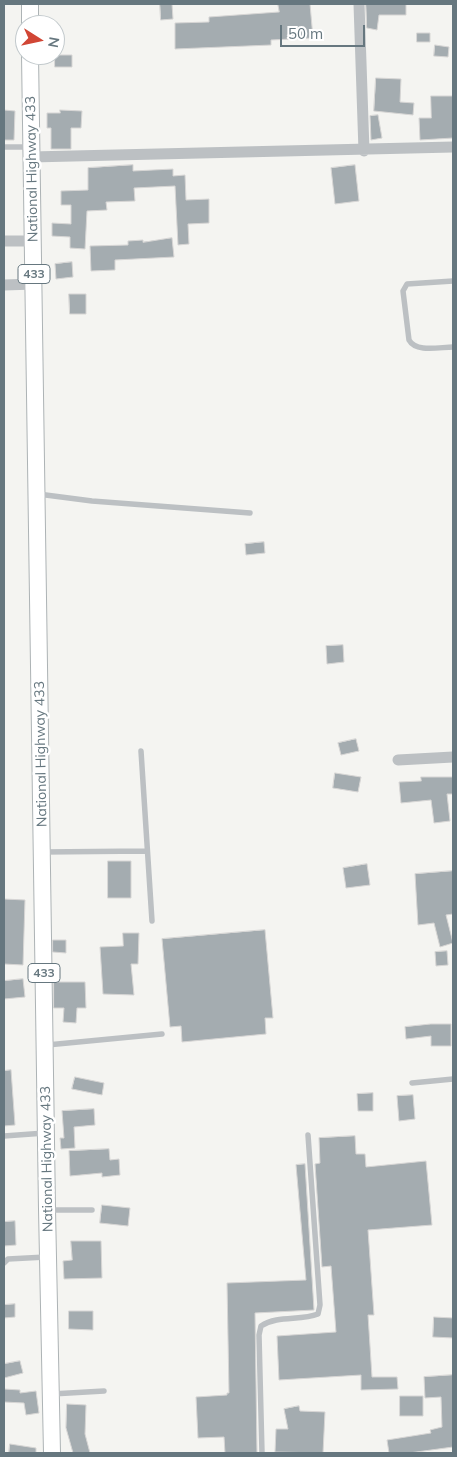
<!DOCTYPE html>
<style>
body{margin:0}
#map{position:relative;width:457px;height:1457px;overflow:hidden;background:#f4f4f1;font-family:Mulish,sans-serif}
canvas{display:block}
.frame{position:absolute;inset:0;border:5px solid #66777f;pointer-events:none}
.north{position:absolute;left:15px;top:15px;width:50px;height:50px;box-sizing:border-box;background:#fff;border:1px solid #c2c9cc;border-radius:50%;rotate:100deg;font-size:14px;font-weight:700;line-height:20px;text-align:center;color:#66777f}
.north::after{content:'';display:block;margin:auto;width:18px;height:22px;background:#d14635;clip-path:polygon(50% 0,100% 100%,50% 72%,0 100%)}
.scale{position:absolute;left:280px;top:25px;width:85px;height:22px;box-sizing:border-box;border:2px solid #66777f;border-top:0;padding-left:6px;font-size:15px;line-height:18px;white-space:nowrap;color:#66777f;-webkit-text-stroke:4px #fff;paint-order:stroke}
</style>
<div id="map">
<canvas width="457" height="1457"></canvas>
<div class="frame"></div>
<div class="north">N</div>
<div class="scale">50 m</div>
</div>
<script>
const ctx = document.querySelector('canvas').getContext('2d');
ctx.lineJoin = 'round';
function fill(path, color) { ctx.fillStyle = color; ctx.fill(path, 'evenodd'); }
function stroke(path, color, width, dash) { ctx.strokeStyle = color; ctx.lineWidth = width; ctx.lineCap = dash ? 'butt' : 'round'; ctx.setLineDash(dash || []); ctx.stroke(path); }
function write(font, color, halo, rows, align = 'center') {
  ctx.font = font + ' Mulish,sans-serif'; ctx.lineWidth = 5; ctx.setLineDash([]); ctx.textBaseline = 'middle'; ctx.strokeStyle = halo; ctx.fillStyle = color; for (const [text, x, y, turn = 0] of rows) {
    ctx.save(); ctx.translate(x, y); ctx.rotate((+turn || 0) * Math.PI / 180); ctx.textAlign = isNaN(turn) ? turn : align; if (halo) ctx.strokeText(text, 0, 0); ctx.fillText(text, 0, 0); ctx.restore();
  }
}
const building = new Path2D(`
 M160,4H172L173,19L161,20Z
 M278,4H310L313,38L271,40V45L175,49V23L209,22V17L279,12Z
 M366,4H406V15H379L377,30L367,28Z
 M417,33H430V42H417Z
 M435,45L449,47L448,57L434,56Z
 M55,55H72V67H55Z
 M376,78L401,79L400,102L414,103L413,115L374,111Z
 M431,96H453V138L420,140L419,118H431Z
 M4,110L15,111L14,140H4Z
 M60,110L82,111L81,128H71V149H51V128H47V113H60Z
 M378,115L382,138L371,140L370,116Z
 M133,165V171L173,169V176L185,175L186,200L209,199V223L188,224L189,244L178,245L175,186L134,188L135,201L106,202L107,210L87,211L85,249L70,248V237L52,236V223L71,224V205H61V191L88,190V168Z
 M355,165L359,201L335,204L331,168Z
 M172,238L174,257L115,260V270L91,271L90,246L128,245V241L143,240V242Z
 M72,262L73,277L56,279L55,264Z
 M69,294H86V314H70Z
 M264,542L265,553L246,555L245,544Z
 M343,645L344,662L327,664L326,646Z
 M356,739L359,751L341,755L338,743Z
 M335,773L361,777L358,792L333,788Z
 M421,777H453V794H447L450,821L434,823L431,800L401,803L399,782L421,781Z
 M108,861H131V898H108Z
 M367,864L370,885L346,888L343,868Z
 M453,871V914L446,915L453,943L440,947L434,923L418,925L415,874Z
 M4,899L25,900L23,965L4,964Z
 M265,930L273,1018H265L266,1034L182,1042L181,1026L170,1027L162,939Z
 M123,933H139L138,964H131L134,995L103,994L100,947L123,946Z
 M53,940H66V953L53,952Z
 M447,951L448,965L436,966L435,952Z
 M23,979L25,997L4,999V981Z
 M54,982H85L86,1008H77L76,1023L63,1022L64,1008H54Z
 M431,1024H451V1046H431V1036L406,1039L405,1027Z
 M11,1070L15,1125L4,1126V1071Z
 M75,1077L104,1083L102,1095L72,1089Z
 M373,1093V1111H358L357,1094Z
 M413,1095L415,1119L399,1121L397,1096Z
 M94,1109L95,1125L74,1127L75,1148L61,1149L60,1138H64L62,1111Z
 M355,1136L356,1154H365L366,1167L426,1161L432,1225L368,1230L374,1315H368L372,1377H397L398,1389L361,1390V1375L279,1380L277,1336L336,1332L331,1266L322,1267L315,1164L320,1163L319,1138Z
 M109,1149L110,1160L119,1159L120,1175L102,1177V1173L70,1176L69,1151Z
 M305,1164L314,1310L255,1313L257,1453H225L224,1437L198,1438L196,1397L227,1395V1393H229L227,1283L306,1280L296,1165Z
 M102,1205L130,1208L128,1226L100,1223Z
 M15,1221L16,1245L4,1246V1222Z
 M71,1241H101L102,1278L64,1279L63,1261L72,1260Z
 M15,1304V1317L4,1318V1305Z
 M69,1311H93V1330L69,1329Z
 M434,1317L453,1318V1338L433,1337Z
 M20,1361L23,1373L4,1378V1364Z
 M453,1375V1447L409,1453H389L387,1440L431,1433L430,1430L442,1427L441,1397L425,1398L424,1377Z
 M4,1389L20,1390V1393L36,1391L39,1413L26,1415L24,1403L4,1402Z
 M400,1396H423V1416H400Z
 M67,1404L86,1405L85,1434L90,1453H73L66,1428Z
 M299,1406L300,1411L325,1412L323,1453L275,1452L276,1429H288L284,1409Z
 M10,1444L36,1448V1453H9Z`);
fill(building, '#a4acb0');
stroke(building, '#d6d5d4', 1);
const primary = new Path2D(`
 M30,4V25
 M30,55L47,1209L52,1453`);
stroke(primary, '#adb3b5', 18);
stroke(new Path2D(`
 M4,147H29
 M453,281L407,284L403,291L409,340C416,353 440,347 453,347
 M38,494L92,501L250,513
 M141,751L152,921
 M43,852L147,851
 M47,1045L162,1034
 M412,1083L453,1079
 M4,1136L45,1133
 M49,1210H92
 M4,1263L8,1259L46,1257
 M52,1394L104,1391
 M262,1453L259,1335L261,1326C278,1315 300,1321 318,1314L320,1305L308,1135`), '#bcc0c3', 5.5);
stroke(new Path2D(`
 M359,4L364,151
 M31,157L453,147
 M4,241H34
 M4,285L35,284
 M398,760L453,757`), '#bcc0c3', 11);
stroke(primary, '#fff', 16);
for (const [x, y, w] of [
 [34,274,32],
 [44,973,32]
]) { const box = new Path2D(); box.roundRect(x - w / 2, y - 9.5, w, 19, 4); ctx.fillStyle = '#fff'; ctx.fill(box); stroke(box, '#66777f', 1); }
write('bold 12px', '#66777f', null, [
 ["433",34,274],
 ["433",44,973]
]);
write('14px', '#66777f', '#fff', [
 ["National Highway 433",32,169,-91],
 ["National Highway 433",41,754,-91],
 ["National Highway 433",47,1159,-91]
]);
</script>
